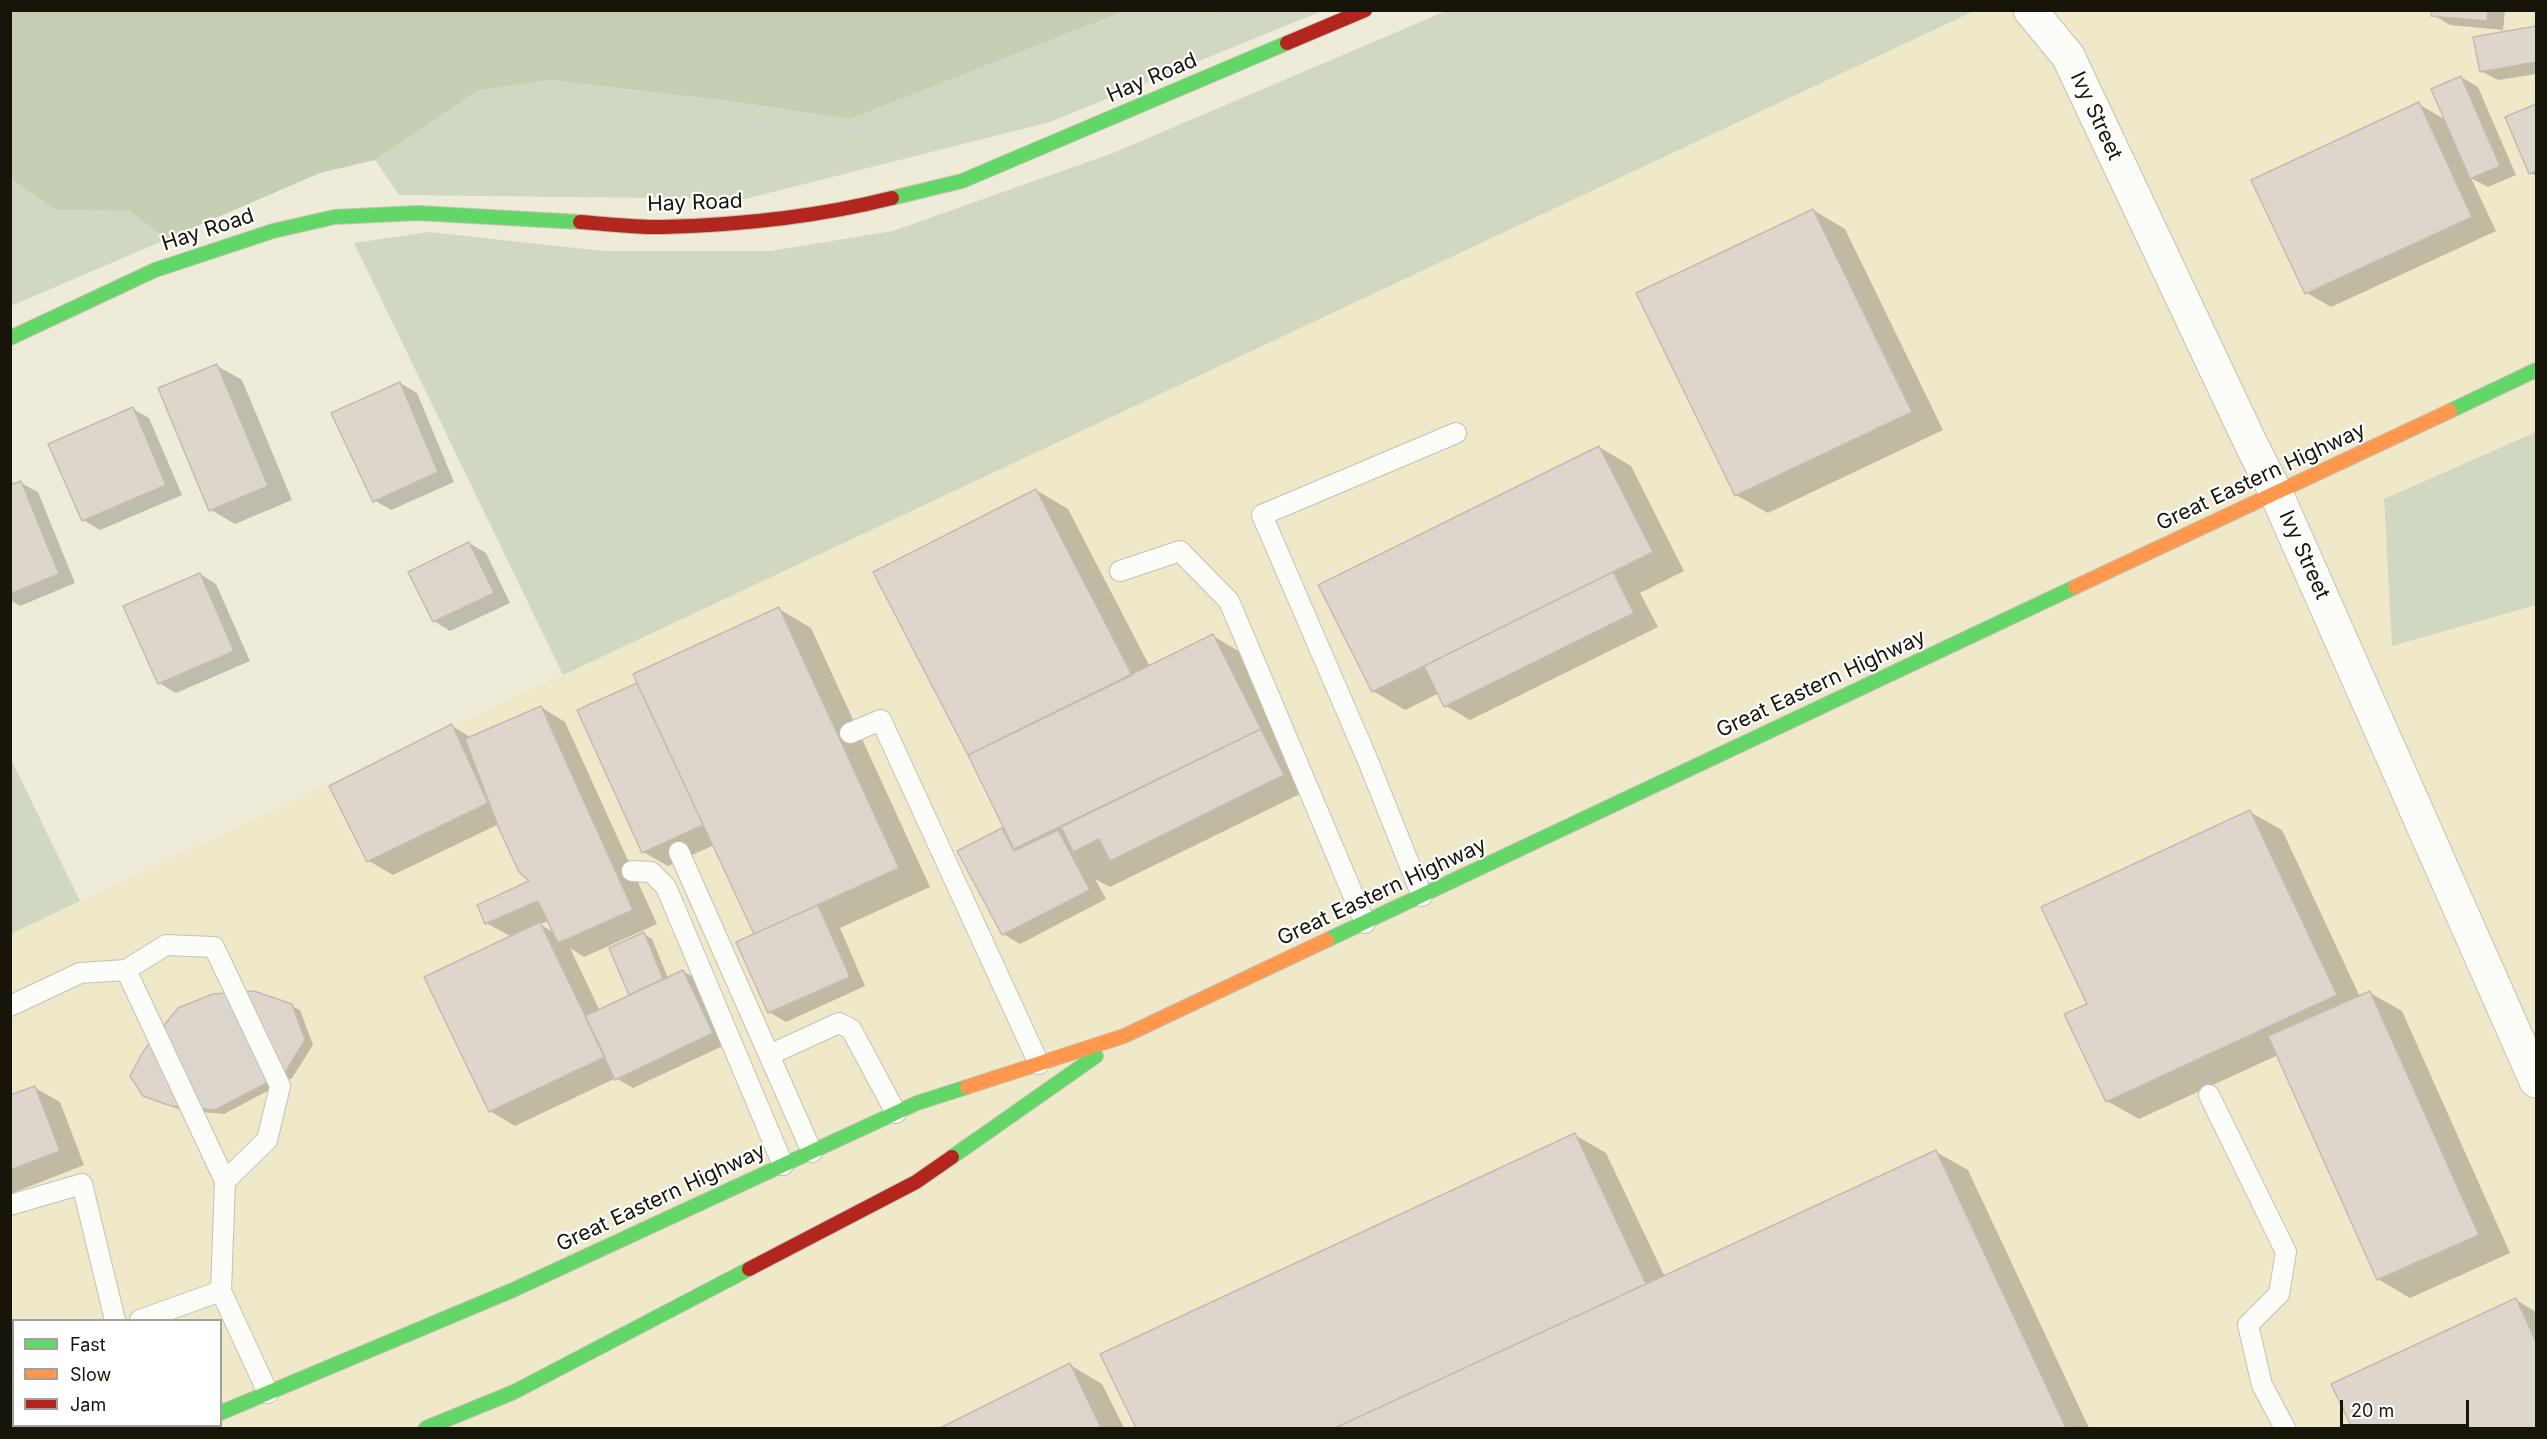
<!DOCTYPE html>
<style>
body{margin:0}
#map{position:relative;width:2547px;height:1439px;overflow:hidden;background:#eeebd9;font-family:Inter,sans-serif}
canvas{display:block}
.frame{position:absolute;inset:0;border:12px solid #171509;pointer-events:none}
.legend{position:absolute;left:12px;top:1319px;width:210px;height:108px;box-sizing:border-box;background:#fff;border:2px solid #a2a19d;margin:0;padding:8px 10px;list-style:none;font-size:18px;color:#171509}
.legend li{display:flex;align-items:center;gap:12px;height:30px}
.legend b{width:30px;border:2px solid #a2a19d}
.scale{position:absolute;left:2340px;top:1400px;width:129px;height:27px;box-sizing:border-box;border:3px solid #171509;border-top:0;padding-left:8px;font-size:18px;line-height:21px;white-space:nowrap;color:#171509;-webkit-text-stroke:4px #fff;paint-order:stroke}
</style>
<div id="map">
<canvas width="2547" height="1439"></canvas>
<div class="frame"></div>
<ul class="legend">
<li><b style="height:8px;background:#63d668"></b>Fast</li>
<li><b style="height:8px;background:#ff974d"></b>Slow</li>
<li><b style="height:8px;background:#b3261e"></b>Jam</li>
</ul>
<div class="scale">20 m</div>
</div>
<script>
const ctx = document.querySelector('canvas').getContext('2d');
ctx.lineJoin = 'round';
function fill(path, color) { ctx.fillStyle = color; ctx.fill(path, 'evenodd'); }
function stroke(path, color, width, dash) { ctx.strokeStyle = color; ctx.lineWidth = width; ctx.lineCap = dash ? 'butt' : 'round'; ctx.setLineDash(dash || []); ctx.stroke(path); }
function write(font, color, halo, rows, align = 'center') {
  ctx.font = font + ' Inter,sans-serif'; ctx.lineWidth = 4.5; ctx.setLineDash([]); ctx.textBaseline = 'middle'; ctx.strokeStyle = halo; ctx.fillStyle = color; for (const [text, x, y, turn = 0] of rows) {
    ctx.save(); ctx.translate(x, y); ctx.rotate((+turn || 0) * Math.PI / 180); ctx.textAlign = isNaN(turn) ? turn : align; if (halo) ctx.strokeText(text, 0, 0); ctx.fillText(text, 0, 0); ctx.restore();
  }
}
fill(new Path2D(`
 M1974,11H2536V432L2384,500L2392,646L2536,605V1428H11L10,934ZM14,1320H220V1426H14Z`), '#efe9ca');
fill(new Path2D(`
 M1125,11H1322L1050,122L745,199L399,195L375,160L477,91L549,80L728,101L850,119Z
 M1446,11H1974L563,675L354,243L429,232L603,251H770L893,231L1113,153Z
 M10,180L55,210L129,211L167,239L11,306Z
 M2536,432V605L2392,646L2384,499Z
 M10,757L80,901L11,934H10Z`), '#d1d8c2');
fill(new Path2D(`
 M11,10H1125V11L850,119L728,101L549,80L477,91L375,160L320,173L167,239L129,211L55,210L11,180Z`), '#c5cfb4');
fill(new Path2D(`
 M2433,10H2505L2503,30L2450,25L2433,15Z
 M2536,27V74L2498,80L2481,71L2475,38Z
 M2461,77L2478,87L2516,175L2488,187L2471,178L2496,231L2331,307L2307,293L2418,104L2446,120Z
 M2536,106V176L2530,173L2507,118Z
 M1813,210L1845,229L1943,430L1768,513L1736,495Z
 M217,366L242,380L292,500L235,524L211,510Z
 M400,383L417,393L454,482L391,510L374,500Z
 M133,409L149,418L182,495L100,530L83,520Z
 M1599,447L1631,466L1684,571L1640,593L1658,627L1470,720L1446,706L1439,693L1405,710L1373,691Z
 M21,483L38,492L75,583L20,606L10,600V487Z
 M1036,490L1068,509L1150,667L1213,636L1245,655L1308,790L1110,887L1095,879L1106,899L1020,944L1003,934L1002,830L1008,834Z
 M469,543L486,553L510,603L450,631L434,621Z
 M200,574L216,584L250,661L176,693L159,683Z
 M779,609L811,628L930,887L840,928L865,986L786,1022L769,1012L756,935L714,845L668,866L643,852L637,684L641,686Z
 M541,707L565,722L657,924L584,957L570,948L600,1011L632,995L630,994L644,934L652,939L668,978L683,971L699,981L729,1043L633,1088L616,1078L515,1126L490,1111L512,937L486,923L532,882L499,824L393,875L369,861L452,726L472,738ZM549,921L554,933L540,924Z
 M2250,812L2282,830L2360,997L2370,993L2402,1011L2510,1253L2410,1298L2378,1279L2278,1055L2139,1119L2107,1101L2089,1005Z
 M291,1006L300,1010L313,1045L292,1078L224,1114L180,1110L144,1095Z
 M35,1088L60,1102L84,1165L10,1194V1097Z
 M1575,1135L1606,1153L1665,1277L1936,1152L1968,1170L2089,1428H1137L1102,1355Z
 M2516,1300L2536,1312V1428H2354L2333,1385Z
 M1070,1365L1102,1384L1124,1428H943Z`), '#0003');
const building = new Path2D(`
 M2432,10H2488L2487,21L2431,16Z
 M2536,26V62L2480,72L2473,37Z
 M2461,76L2500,166L2470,179L2431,89Z
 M2419,102L2472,217L2305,294L2251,180Z
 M2536,104V171L2529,174L2505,117Z
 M1813,209L1912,412L1735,496L1636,293Z
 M217,364L268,486L209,511L158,388Z
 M400,382L438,472L373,502L331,413Z
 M133,407L166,485L82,521L48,444Z
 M1599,446L1653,552L1372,692L1318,585Z
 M21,481L59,574L10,594V485Z
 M1036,489L1132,675L968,755L873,572Z
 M469,542L494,593L433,622L408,572Z
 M1613,572L1634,613L1444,707L1424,666Z
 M200,573L234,651L158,684L123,606Z
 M779,607L899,868L754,934L633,674Z
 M1213,634L1261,729L1014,849L968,755Z
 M637,683L703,825L642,853L577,710Z
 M541,706L633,910L558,943L538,901L485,924L477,905L529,881L519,872L500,831L465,739Z
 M452,724L488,803L367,862L329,786Z
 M1261,729L1284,775L1084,874L1061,827Z
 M2250,810L2337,995L2106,1102L2064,1014L2087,1004L2041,907Z
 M1002,828L1014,851L1058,830L1090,890L1002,935L957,851Z
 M1099,839L1110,861L1084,874L1073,852Z
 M818,905L850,977L768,1013L736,942Z
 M540,922L605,1057L489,1112L424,977Z
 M644,932L663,979L629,995L609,948Z
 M683,970L713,1033L615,1080L585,1016Z
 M254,991L292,1004L305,1040L284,1074L215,1110L171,1106L143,1096L130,1076L144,1050L178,1008L213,994Z
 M2370,991L2479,1235L2377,1280L2268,1036Z
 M35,1086L60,1151L10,1170V1095Z
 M1575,1133L1646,1284L1335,1428H1136L1100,1354Z
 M1936,1150L2066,1428H1335L1646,1284Z
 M2516,1298L2536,1342V1428H2352L2331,1384Z
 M1070,1363L1101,1428H940Z`);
fill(building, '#ded6cc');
stroke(building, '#c3bbb1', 1.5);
const lane = new Path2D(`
 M1120,571L1180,551L1229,601L1365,923
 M850,733L881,720L1039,1064
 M679,852L812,1152
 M632,871L651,872L666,887L783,1165
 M1422,896L1368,761L1262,515L1456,433
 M126,970L166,945L214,947L280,1086L267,1140L225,1181
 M10,1006L80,973L126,970L225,1181L221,1291
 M769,1055L839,1023L851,1029L896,1113
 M2209,1095L2286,1252L2279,1294L2248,1325L2262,1385L2285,1428
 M10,1205L82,1184L115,1320
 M140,1320L221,1291L268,1393
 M10,1368L14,1367`);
const street = new Path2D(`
 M2030,10L2068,56L2252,446L2276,493L2536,1081`);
const fast = new Path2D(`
 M892,198L962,181L1287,43
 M10,338L155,270L273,231L334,217L418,213L580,222
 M2450,411L2536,370
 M1327,940L2075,587
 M952,1157L1096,1056
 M220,1413L513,1290L917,1103L967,1087
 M184,1428L191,1426
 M426,1428L514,1392L749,1269`);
const slow = new Path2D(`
 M2075,587L2450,411
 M967,1087L1124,1036L1327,940`);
const jam = new Path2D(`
 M1287,43L1365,10
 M580,222C608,224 636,228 663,227C741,225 817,217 892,198
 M749,1269L916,1182L952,1157`);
stroke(lane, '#c4c1b3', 22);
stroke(street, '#c4c1b3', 35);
stroke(fast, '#c4c1b3', 16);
stroke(slow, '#c4c1b3', 16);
stroke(jam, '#c4c1b3', 16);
stroke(new Path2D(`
 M398,174L404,170L529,138L687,122L878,132L1068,82L1221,10`), '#d1d1cb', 4, [1.5, 4.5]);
stroke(lane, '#fcfcf9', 20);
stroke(street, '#fcfcf9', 33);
stroke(fast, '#63d668', 14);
stroke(slow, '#ff974d', 14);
stroke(jam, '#b3261e', 14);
write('21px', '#171509', '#fff', [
 ["Hay Road",1152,78,-23],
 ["Ivy Street",2096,116,65],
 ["Hay Road",695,203,-2],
 ["Hay Road",208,230,-18],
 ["Great Eastern Highway",2261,477,-25],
 ["Ivy Street",2304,555,66],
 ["Great Eastern Highway",1821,684,-25],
 ["Great Eastern Highway",1382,892,-25],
 ["Great Eastern Highway",661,1198,-25]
]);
</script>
